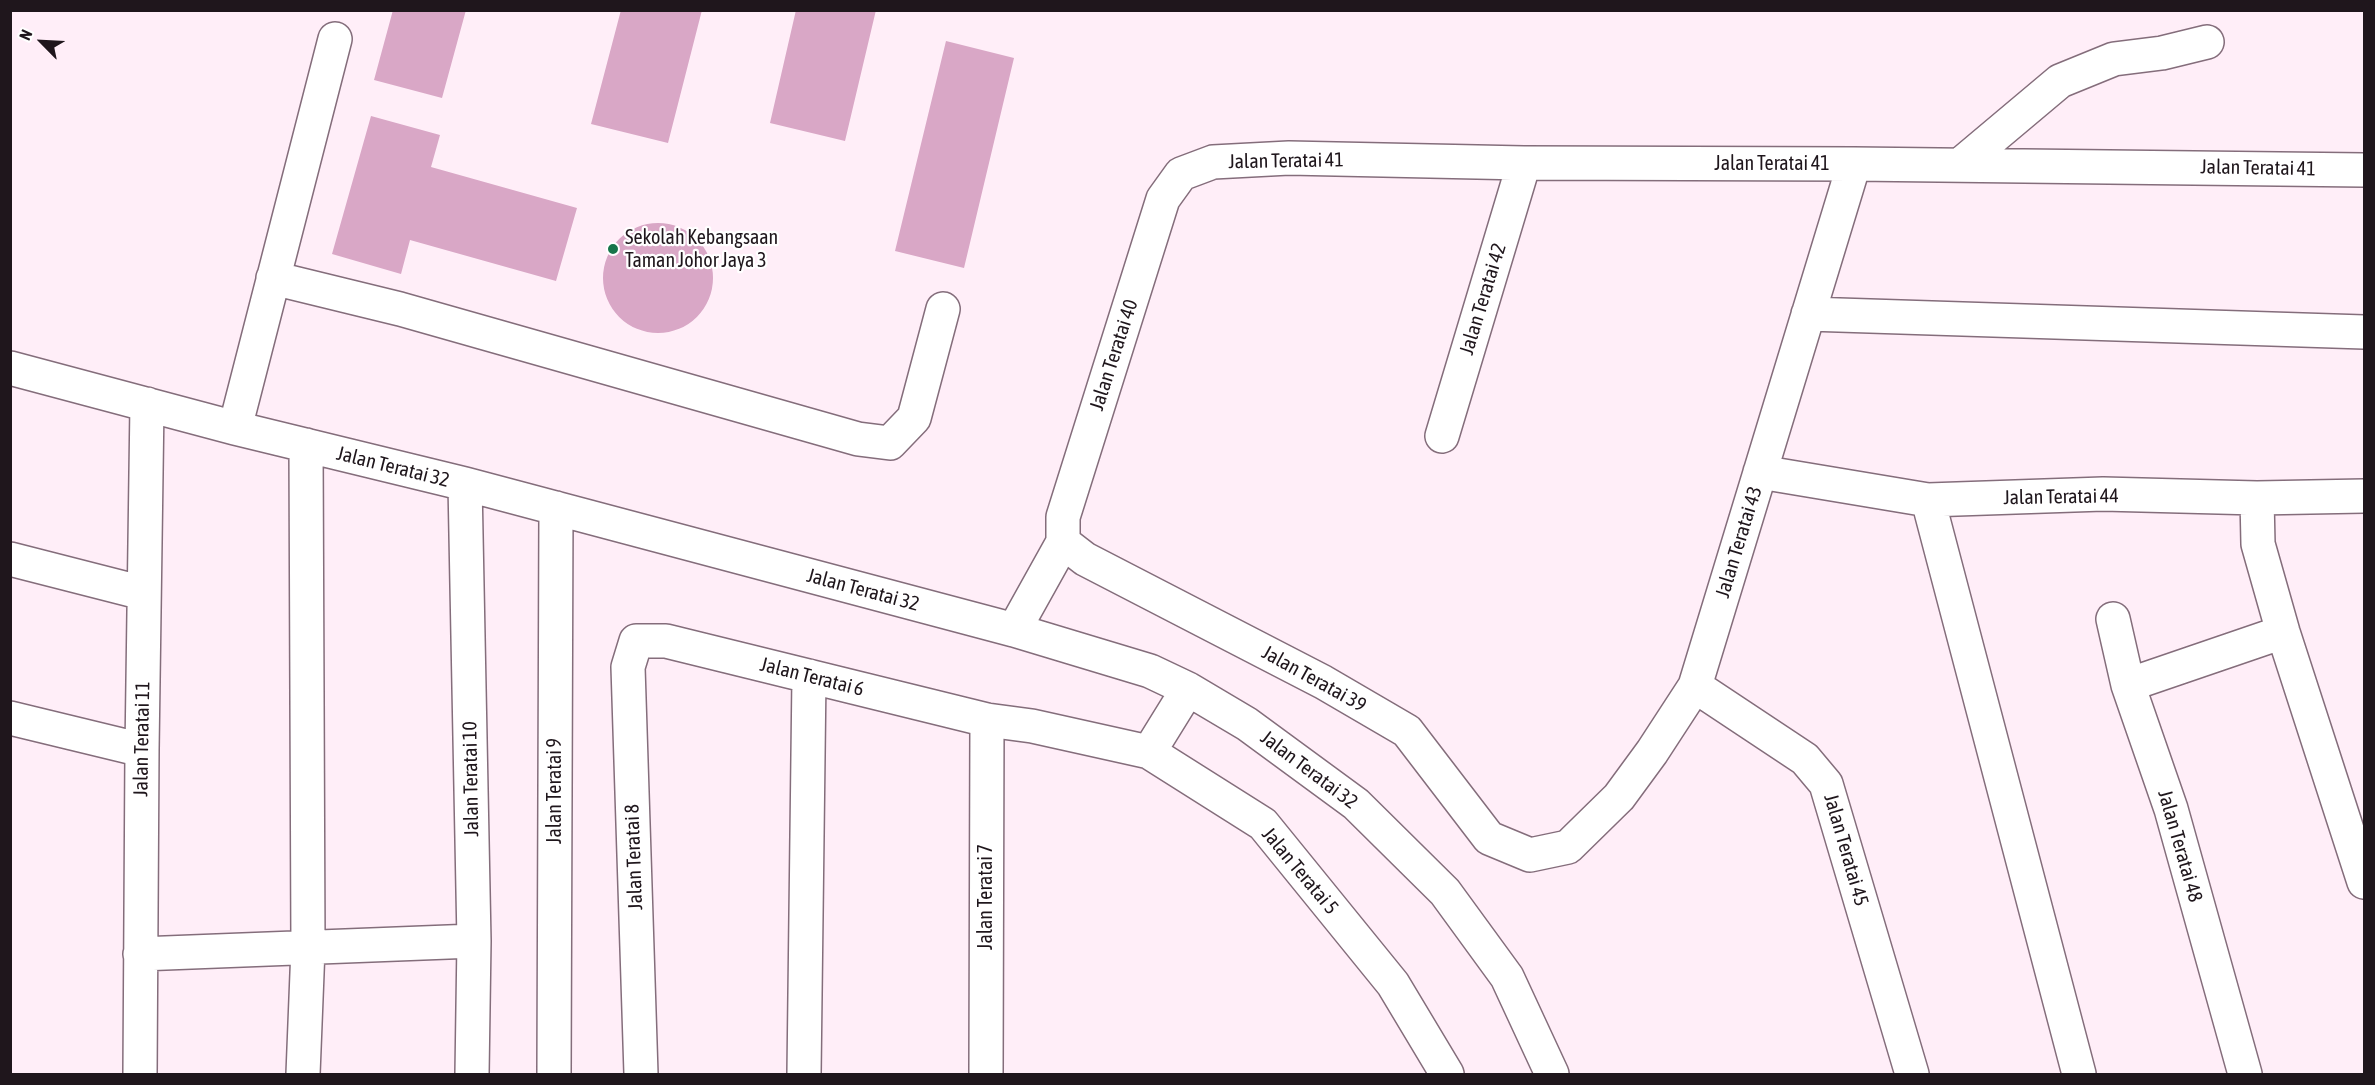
<!DOCTYPE html>
<style>
body{margin:0}
#map{position:relative;width:2375px;height:1085px;overflow:hidden;background:#ffeef8;font-family:"Asap Condensed",sans-serif}
canvas{display:block}
.frame{position:absolute;inset:0;border:12px solid #1f161c;pointer-events:none}
.north{position:absolute;left:12px;top:12px;width:60px;height:60px;-webkit-text-stroke:4px #fff;paint-order:stroke;rotate:294deg;font-size:16px;font-weight:700;line-height:24px;text-align:center;color:#1f161c}
.north::after{content:'';display:block;margin:auto;width:21px;height:27px;background:#1f161c;clip-path:polygon(50% 0,100% 100%,50% 72%,0 100%)}
</style>
<div id="map">
<canvas width="2375" height="1085"></canvas>
<div class="frame"></div>
<div class="north">N</div>
</div>
<script>
const ctx = document.querySelector('canvas').getContext('2d');
ctx.lineJoin = 'round';
function fill(path, color) { ctx.fillStyle = color; ctx.fill(path, 'evenodd'); }
function stroke(path, color, width, dash) { ctx.strokeStyle = color; ctx.lineWidth = width; ctx.lineCap = dash ? 'butt' : 'round'; ctx.setLineDash(dash || []); ctx.stroke(path); }
function write(font, color, halo, rows, align = 'center') {
  ctx.font = font + ' "Asap Condensed",sans-serif'; ctx.lineWidth = 4.5; ctx.setLineDash([]); ctx.textBaseline = 'middle'; ctx.strokeStyle = halo; ctx.fillStyle = color; for (const [text, x, y, turn = 0] of rows) {
    ctx.save(); ctx.translate(x, y); ctx.rotate((+turn || 0) * Math.PI / 180); ctx.textAlign = isNaN(turn) ? turn : align; if (halo) ctx.strokeText(text, 0, 0); ctx.fillText(text, 0, 0); ctx.restore();
  }
}
fill(new Path2D(`
 M393,10H466L442,98L374,80Z
 M621,10H702L668,143L591,124Z
 M796,10H876L845,141L770,123Z
 M946,41L1014,58L964,268L895,251Z
 M371,116L440,135L431,167L577,208L556,281L410,240L401,274L332,254Z
 M603 278a55 55 0 1 1 110 0a55 55 0 1 1-110 0Z`), '#d9a7c6');
const minor = new Path2D(`
 M1960,165L2060,81L2114,59L2162,53L2207,42
 M273,278L400,309L858,439L890,443L914,418L943,309
 M1808,314L2364,332
 M10,368L235,428L465,484L1014,630L1150,671L1188,689L1247,724L1356,804L1445,892L1507,977L1552,1074
 M235,428L335,39
 M1442,436L1524,163
 M1760,472L1928,500L2103,494L2257,498L2364,496
 M465,484L474,941L472,1074
 M2257,498L2258,544L2283,632L2364,882
 M1928,500L2079,1074
 M1063,542V517L1163,199L1181,174L1213,162L1289,158L1524,163L1854,164L2364,170
 M1063,542L1085,559L1323,682L1407,731L1489,838L1530,855L1568,847L1619,797L1652,752L1695,686L1854,164
 M10,559L143,593
 M2113,619L2128,685L2171,809L2245,1074
 M1014,630L1063,542
 M2128,685L2283,632
 M1695,686L1805,759L1826,784L1912,1074
 M10,718L142,750
 M1149,752L1188,689
 M140,954L474,941
 M140,1074L142,750L147,404
 M303,1074L308,948L306,445
 M554,1074L556,508
 M641,1074L628,667L636,641H666L987,720L1032,726L1149,752L1263,824L1393,984L1447,1074
 M804,1074L809,676
 M986,1074L987,720`);
stroke(minor, '#846d7b', 36);
stroke(minor, '#fff', 33);
for (const [x, y, r, color] of [
 [613,249,6,"#17754a"]
]) { const dot = new Path2D(); dot.arc(x, y, r, 0, 2 * Math.PI); ctx.fillStyle = color; ctx.fill(dot); stroke(dot, '#fff', 2); }
write('20px', '#1f161c', '#fff', [
 ["Jalan Teratai 41",1286,161,-1],
 ["Jalan Teratai 41",1772,164],
 ["Jalan Teratai 41",2258,168,1],
 ["Jalan Teratai 42",1483,299,-73],
 ["Jalan Teratai 40",1114,355,-72],
 ["Jalan Teratai 32",393,467,14],
 ["Jalan Teratai 44",2061,497,-1],
 ["Jalan Teratai 43",1739,542,-73],
 ["Jalan Teratai 32",863,590,15],
 ["Jalan Teratai 6",812,677,14],
 ["Jalan Teratai 39",1314,679,29],
 ["Jalan Teratai 11",142,739,-89],
 ["Jalan Teratai 32",1309,770,37],
 ["Jalan Teratai 10",471,779,-91],
 ["Jalan Teratai 9",555,791,-90],
 ["Jalan Teratai 48",2180,846,74],
 ["Jalan Teratai 45",1846,850,74],
 ["Jalan Teratai 8",634,857,-92],
 ["Jalan Teratai 5",1300,871,50],
 ["Jalan Teratai 7",986,897,-90]
]);
write('20px', '#1f161c', '#fff', [
 ["Sekolah Kebangsaan",625,238],
 ["Taman Johor Jaya 3",625,261]
], 'left');
</script>
